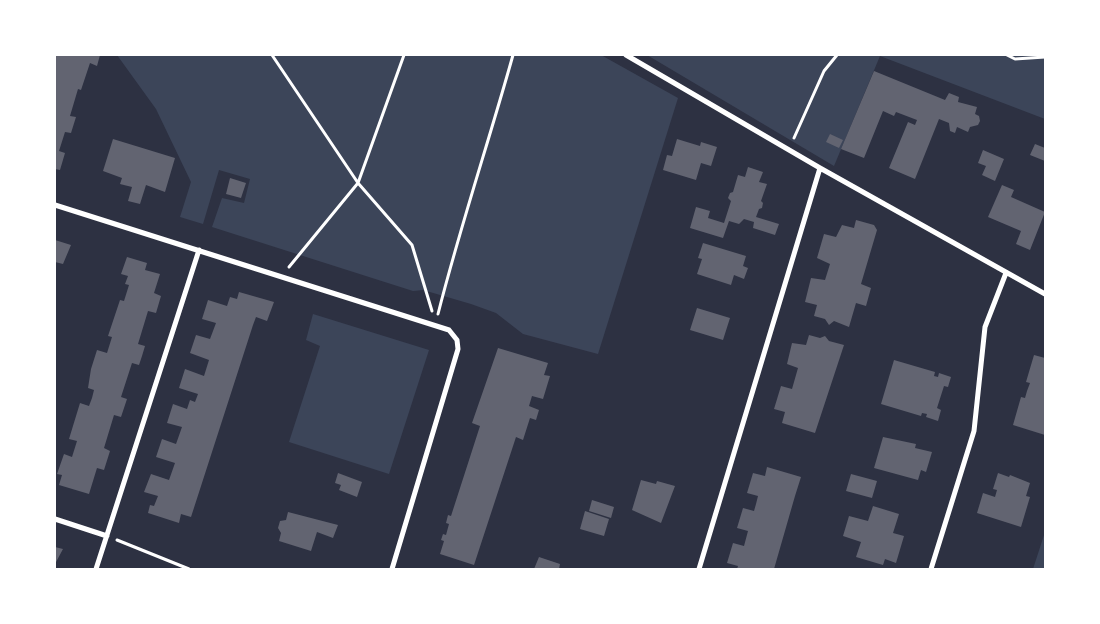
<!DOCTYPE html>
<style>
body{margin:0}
#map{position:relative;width:1100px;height:624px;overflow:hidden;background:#2d3142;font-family:"Noto Serif",serif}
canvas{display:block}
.frame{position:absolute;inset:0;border:56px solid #fff;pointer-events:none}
</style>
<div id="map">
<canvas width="1100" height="624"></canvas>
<div class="frame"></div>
</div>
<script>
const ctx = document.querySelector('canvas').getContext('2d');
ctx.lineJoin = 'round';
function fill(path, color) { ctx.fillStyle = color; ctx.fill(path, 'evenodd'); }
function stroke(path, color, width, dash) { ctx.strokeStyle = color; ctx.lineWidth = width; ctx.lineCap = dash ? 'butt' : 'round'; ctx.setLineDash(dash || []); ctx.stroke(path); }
fill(new Path2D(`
 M117,55H601L678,98L598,354L523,334L496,313L471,304L423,290L413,291L212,227L222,198L244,203L250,179L219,170L203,224L180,217L191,182L156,109Z
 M647,55H1045V119L880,56L834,166Z
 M313,314L429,350L389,474L289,442L320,346L306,340Z
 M1045,532V569H1033Z`), '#3c4559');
fill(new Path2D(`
 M55,55H100L97,66L90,63L81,90L78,89L70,116L76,117L71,133L65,132L59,151L65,153L60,170L55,169Z
 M874,71L945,100L949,93L959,97L958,102L977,107L975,114L979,116L980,121L978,125L970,127L968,132L957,127L955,133L950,131L949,123L939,119L915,179L889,168L908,122L915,125L917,120L896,112L894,116L883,111L864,158L841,149Z
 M830,134L843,140L839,148L826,142Z
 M113,139L175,158L165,192L146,185L140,204L128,201L132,187L120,184L122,178L103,171Z
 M677,139L700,146L701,142L717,147L711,166L701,163L696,180L663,170L667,155L672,156Z
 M1035,144L1045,148V161L1030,155Z
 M983,150L1004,159L995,181L982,175L986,166L978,163Z
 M748,167L763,172L759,182L767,184L761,201L763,203L762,208L759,209L756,217L779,224L775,235L753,228L754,222L744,219L739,224L729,221L723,238L690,228L696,207L710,211L708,218L724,223L731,201L728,198L730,193L733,192L738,175L745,177Z
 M230,178L246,183L241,198L226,194Z
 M1002,185L1014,190L1011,197L1045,212L1030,250L1016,244L1021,231L988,217Z
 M856,220L874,225L877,230L861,284L871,288L866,306L856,303L849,327L834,321L829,325L825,319L814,316L817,305L805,302L811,278L825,280L830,264L817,258L824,234L836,237L842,225L854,228Z
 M55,240L71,245L63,264L55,262Z
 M703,243L746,256L743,266L748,268L744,279L734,275L731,285L697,274L702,259L698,258Z
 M127,257L147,263L145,270L160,274L154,293L161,296L156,313L148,311L138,344L145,346L142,356L139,365L132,363L121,397L127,399L121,417L114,415L104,448L110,451L104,470L97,468L89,494L59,485L62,475L57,474L64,454L72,457L77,441L69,439L80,403L89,406L92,398L94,390L88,388L91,369L97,350L107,353L112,337L108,336L120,300L124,301L129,285L125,284L128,276L121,274Z
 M239,292L274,302L267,321L256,317L253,325L191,517L181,514L179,523L148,513L150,505L154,506L158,496L144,492L151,474L169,480L175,463L156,457L162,439L176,444L182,427L167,423L173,404L187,409L190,400L195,402L198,394L179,388L185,369L204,376L209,360L190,353L196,335L210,339L216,323L202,319L208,300L227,306L230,297L237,299Z
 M697,308L730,318L723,340L690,330Z
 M809,335L820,338L825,336L829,341L844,345L815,433L782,423L785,412L774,409L781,386L792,389L798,368L787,364L792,343L806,345Z
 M498,348L548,363L544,375L550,376L543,399L532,396L529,406L539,410L536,420L530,418L523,440L516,437L474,565L440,554L444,541L441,540L443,534L446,535L449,524L446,523L448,515L451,516L480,426L472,423Z
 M1034,355L1045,358V435L1013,425L1021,397L1025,398L1027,391L1030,383L1026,382Z
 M894,360L935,372L934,376L938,377L939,373L951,377L948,387L944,386L937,408L941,410L938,421L926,417L927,414L922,413L921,416L881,404Z
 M883,437L916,444L915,448L932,452L926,472L921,470L918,480L874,468Z
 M767,467L801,477L795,496L774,569H737L738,566L727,563L733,543L744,546L748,531L737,528L743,508L754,511L756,504L758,496L747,493L753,473L765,476Z
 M338,473L362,482L357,497L339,490L341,485L335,483Z
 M998,473L1009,477L1010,475L1030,483L1026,496L1030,497L1021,527L977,513L983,493L995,497L997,490L993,489Z
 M851,474L877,481L872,498L846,491Z
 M641,480L656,484L657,481L675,486L661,523L632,510Z
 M592,500L614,507L611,518L589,511Z
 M873,506L899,514L893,533L904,536L896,563L885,559L883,565L856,557L861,542L843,536L849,516L868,521Z
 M585,511L609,519L604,536L580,529Z
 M288,512L338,525L333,538L317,532L311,551L279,541L281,533L278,528L280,521L286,520Z
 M55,547L63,549L55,564Z
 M539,557L560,564L559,569H534Z`), '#626471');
stroke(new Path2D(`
 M272,55L358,183L412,245L432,311
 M1007,55L1015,59L1045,57
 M794,138L824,71L837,55
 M289,267L358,183L404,55
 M438,314C460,227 489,141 513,55
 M117,540L189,569`), '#fff', 3);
stroke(new Path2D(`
 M626,55L820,168L1045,294
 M55,205L449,330L457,340L458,349L392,569
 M55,519L107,536
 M96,569L199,250
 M699,569L820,168
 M931,569L974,431L985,327L1006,273`), '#fff', 5);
</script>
